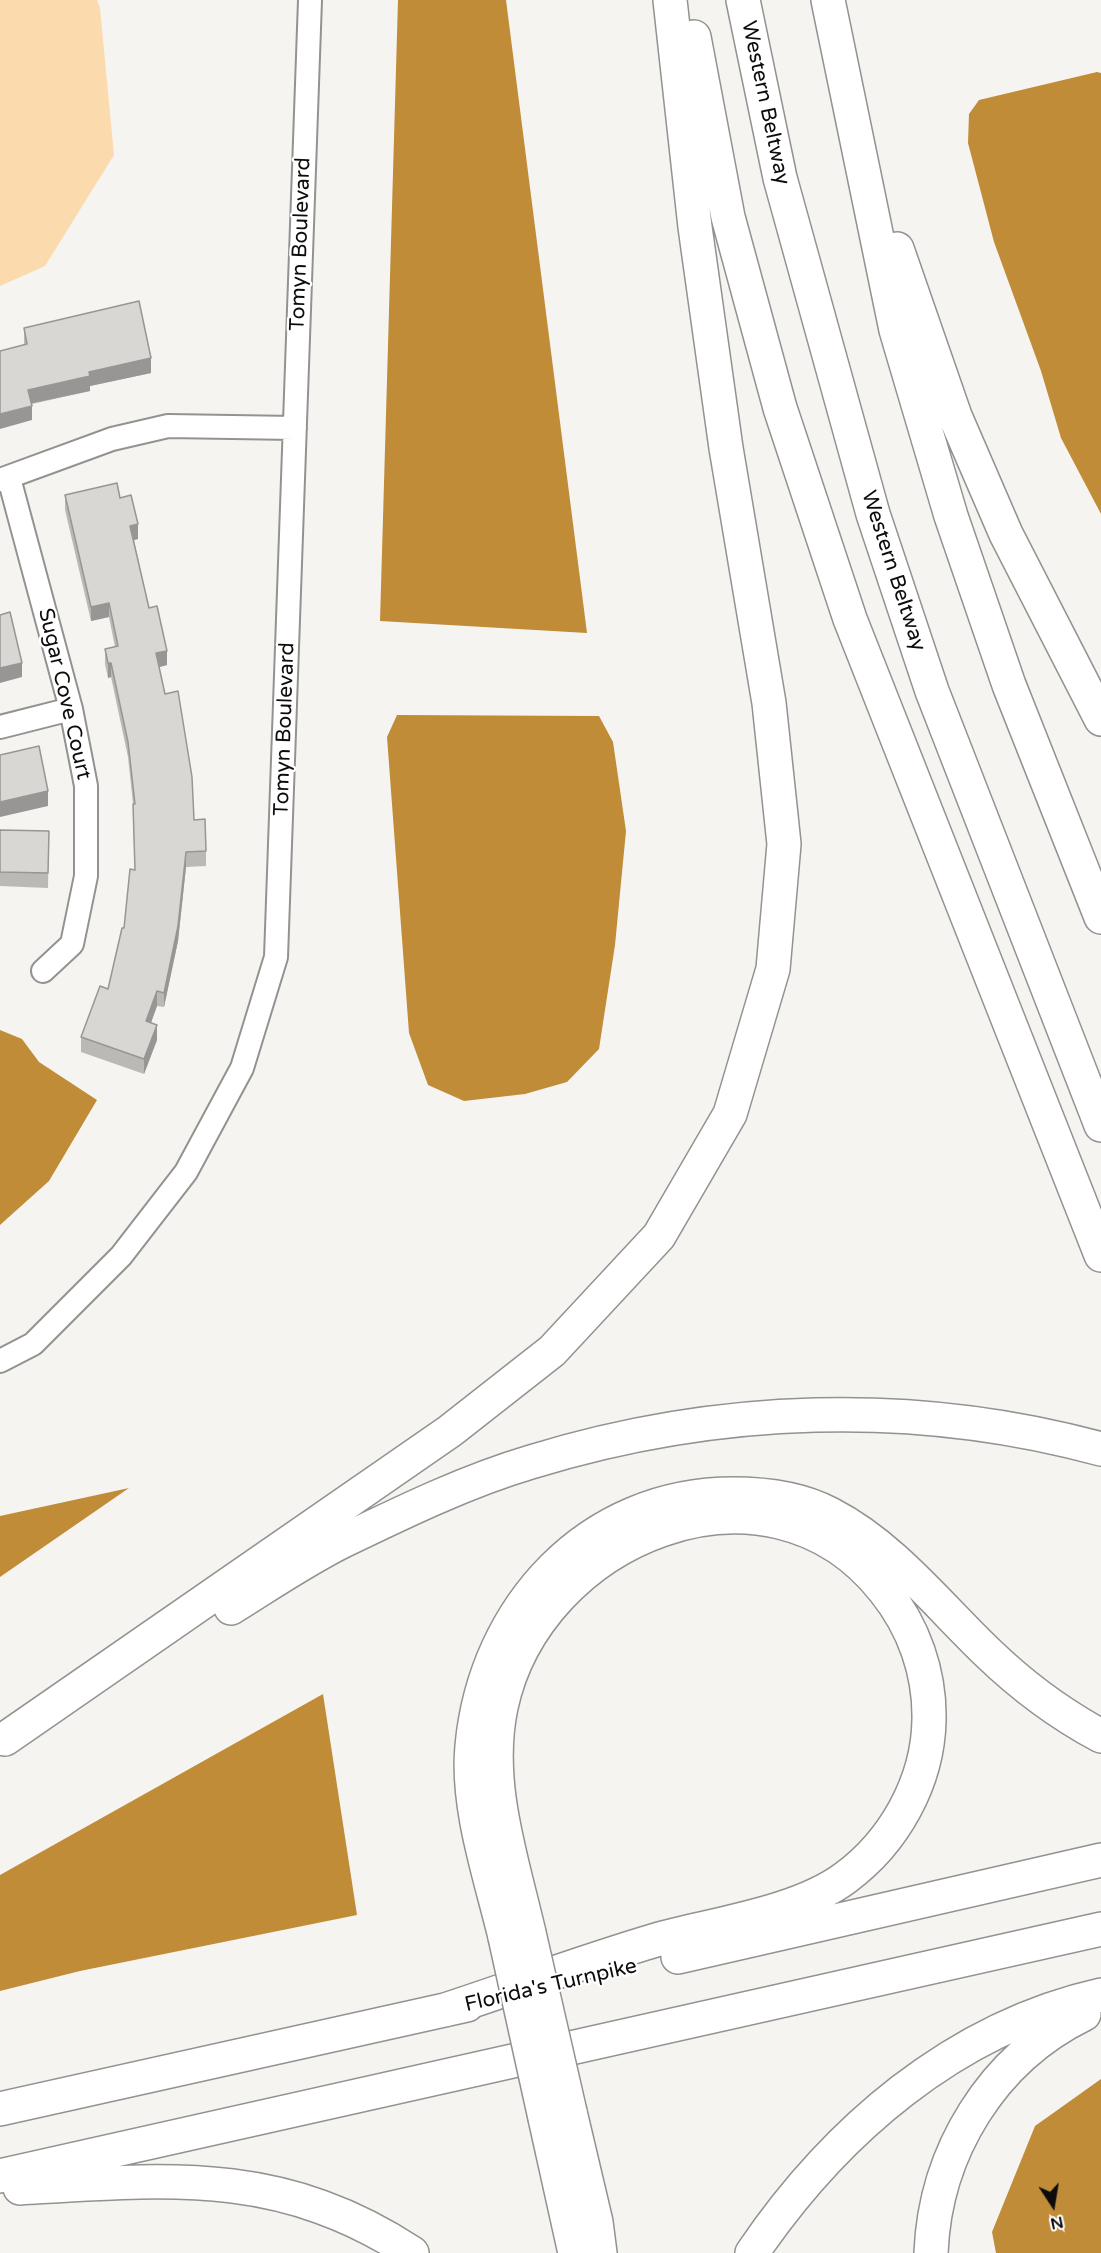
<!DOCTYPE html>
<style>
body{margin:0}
#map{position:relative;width:1101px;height:2253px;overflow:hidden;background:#f6f4f1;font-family:"Varela Round",sans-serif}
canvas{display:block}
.north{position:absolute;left:1023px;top:2175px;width:60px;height:60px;-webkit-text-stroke:4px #fff;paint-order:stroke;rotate:168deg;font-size:16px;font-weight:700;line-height:24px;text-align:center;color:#0d0c0b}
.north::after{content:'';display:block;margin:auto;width:21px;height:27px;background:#0d0c0b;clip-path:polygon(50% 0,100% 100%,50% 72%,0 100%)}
</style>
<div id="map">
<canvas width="1101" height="2253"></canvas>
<div class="north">N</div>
</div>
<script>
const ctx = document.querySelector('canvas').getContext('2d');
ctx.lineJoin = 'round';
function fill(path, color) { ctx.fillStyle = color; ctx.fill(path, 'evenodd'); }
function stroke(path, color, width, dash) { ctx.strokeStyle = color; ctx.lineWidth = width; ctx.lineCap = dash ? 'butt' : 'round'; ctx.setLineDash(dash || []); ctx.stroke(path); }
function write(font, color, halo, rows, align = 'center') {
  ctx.font = font + ' "Varela Round",sans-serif'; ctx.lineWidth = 4.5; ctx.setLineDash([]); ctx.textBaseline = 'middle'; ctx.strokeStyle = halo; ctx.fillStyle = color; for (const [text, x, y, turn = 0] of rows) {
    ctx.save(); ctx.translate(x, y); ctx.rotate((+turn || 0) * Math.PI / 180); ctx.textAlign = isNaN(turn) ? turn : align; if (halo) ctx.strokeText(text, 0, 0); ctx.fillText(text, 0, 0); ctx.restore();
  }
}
fill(new Path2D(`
 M0,0H97L100,8L114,155L45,266L0,286Z`), '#fbdbad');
fill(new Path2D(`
 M398,0H506L587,633L380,621Z
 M1097,72L1101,73V514L1061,438L1041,371L994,242L968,143L969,114L979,100Z
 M397,715L599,716L613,742L626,831L615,945L599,1049L567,1082L525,1094L464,1101L428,1085L409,1033L387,737Z
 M0,1030L22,1039L39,1062L97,1100L49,1181L0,1225Z
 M129,1488L0,1577V1516Z
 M323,1694L357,1915L80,1971L0,1991V1875Z
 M1101,2079V2253H996L992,2232L1035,2126Z`), '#c08c38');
const minor = new Path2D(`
 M9,478L71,709L86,786V876L72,944L43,971
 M0,480L112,439L168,426L295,428
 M0,727L71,709
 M0,1361L33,1344L121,1256L186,1172L242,1068L276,957L310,0`);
const highway = new Path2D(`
 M743,0L780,178L873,514L932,691L1101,1125
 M828,0L896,330L951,516L1009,685L1101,917
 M694,37L728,217L780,408L850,619L1101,1255
 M897,249L955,416L1006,534L1101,719
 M231,1608C268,1585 306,1559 345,1540C405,1511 467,1481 531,1462C716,1405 914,1398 1101,1449
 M5,1739L450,1431L552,1351L659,1236L730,1114L773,969L784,844L769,703L726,448L695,227L670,0
 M505,1937C491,1878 466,1807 472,1746C485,1607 589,1494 733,1494C766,1494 800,1498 830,1514C892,1546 937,1604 987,1652C1021,1685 1060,1714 1101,1736
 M678,1957L1101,1860
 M445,2010C515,1987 585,1961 656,1940C714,1924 798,1913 845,1878C894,1842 928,1782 929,1720C930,1673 914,1627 884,1590C767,1442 537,1538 501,1707C485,1783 512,1859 529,1933
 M0,2109L467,2005
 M570,2112L596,2222L600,2253
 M545,2118L575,2253
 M0,2176L1101,1929
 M20,2188C168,2179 281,2167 412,2253
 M752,2253C835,2131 954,2028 1101,1995
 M931,2253C935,2152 992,2059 1084,2014`);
stroke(minor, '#949290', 26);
stroke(highway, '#949290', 36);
stroke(minor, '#fff', 22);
stroke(highway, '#fff', 33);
const highwayBridge = new Path2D(`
 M529,1933L570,2112
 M505,1937L545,2118`);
stroke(highwayBridge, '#949290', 36, []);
stroke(highwayBridge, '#fff', 33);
fill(new Path2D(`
 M24,328L151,373L90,386V391L32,404V420L24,343Z
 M65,495L120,498L138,539L134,540L149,608L167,665L159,667L194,820L206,851V866L186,867L178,941L164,1007L157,1006L151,1023L157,1040L144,1074L81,1052V1037L108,989L124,928L135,870L133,819V804L128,757L111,677L108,678L105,664V649L115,647L109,617L91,621L65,510Z
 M0,830L49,831L48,888L0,886Z`), '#bbb9b6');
fill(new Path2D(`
 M151,358V373L90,386V391L28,404V390L89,372Z
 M32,406V420L0,429V414Z
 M138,524V539L130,541V526Z
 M109,603V617L91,621V607Z
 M167,651V665L156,668V653Z
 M22,663V677L0,683V668Z
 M108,663H111V677L108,678Z
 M48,791V806L0,817V802Z
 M186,852V867L178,941L164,1007V993Z
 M157,991V1006L146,1036V1021Z
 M157,1025V1040L144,1074V1059Z`), '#989694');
const building = new Path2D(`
 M139,301L151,358L89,372L90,376L28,390L32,406L0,414V351L27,344L24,328Z
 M117,483L120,498L131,495L138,524L130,526L149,608L157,606L167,651L156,653L165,694L178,691L192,777L194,820L205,819L206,851L186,852L178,926L164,993L157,991L146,1021L157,1025L144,1059L81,1037L100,986L108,989L122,928H124L130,869L135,870L133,804H135L128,742L111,663H108L105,649L118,646L109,603L91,607L65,495Z
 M10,612L22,663L0,668V615Z
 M39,746L48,791L0,802V755Z
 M0,830L49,831L48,873L0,872Z`);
fill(building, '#d9d7d4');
stroke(building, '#989694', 1.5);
write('21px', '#0d0c0b', '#fff', [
 ["Western Beltway",765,103,78],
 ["Tomyn Boulevard",301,244,-88],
 ["Western Beltway",893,571,72],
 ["Sugar Cove Court",64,694,77],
 ["Tomyn Boulevard",285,729,-88],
 ["Florida's Turnpike",551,1986,-13]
]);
</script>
